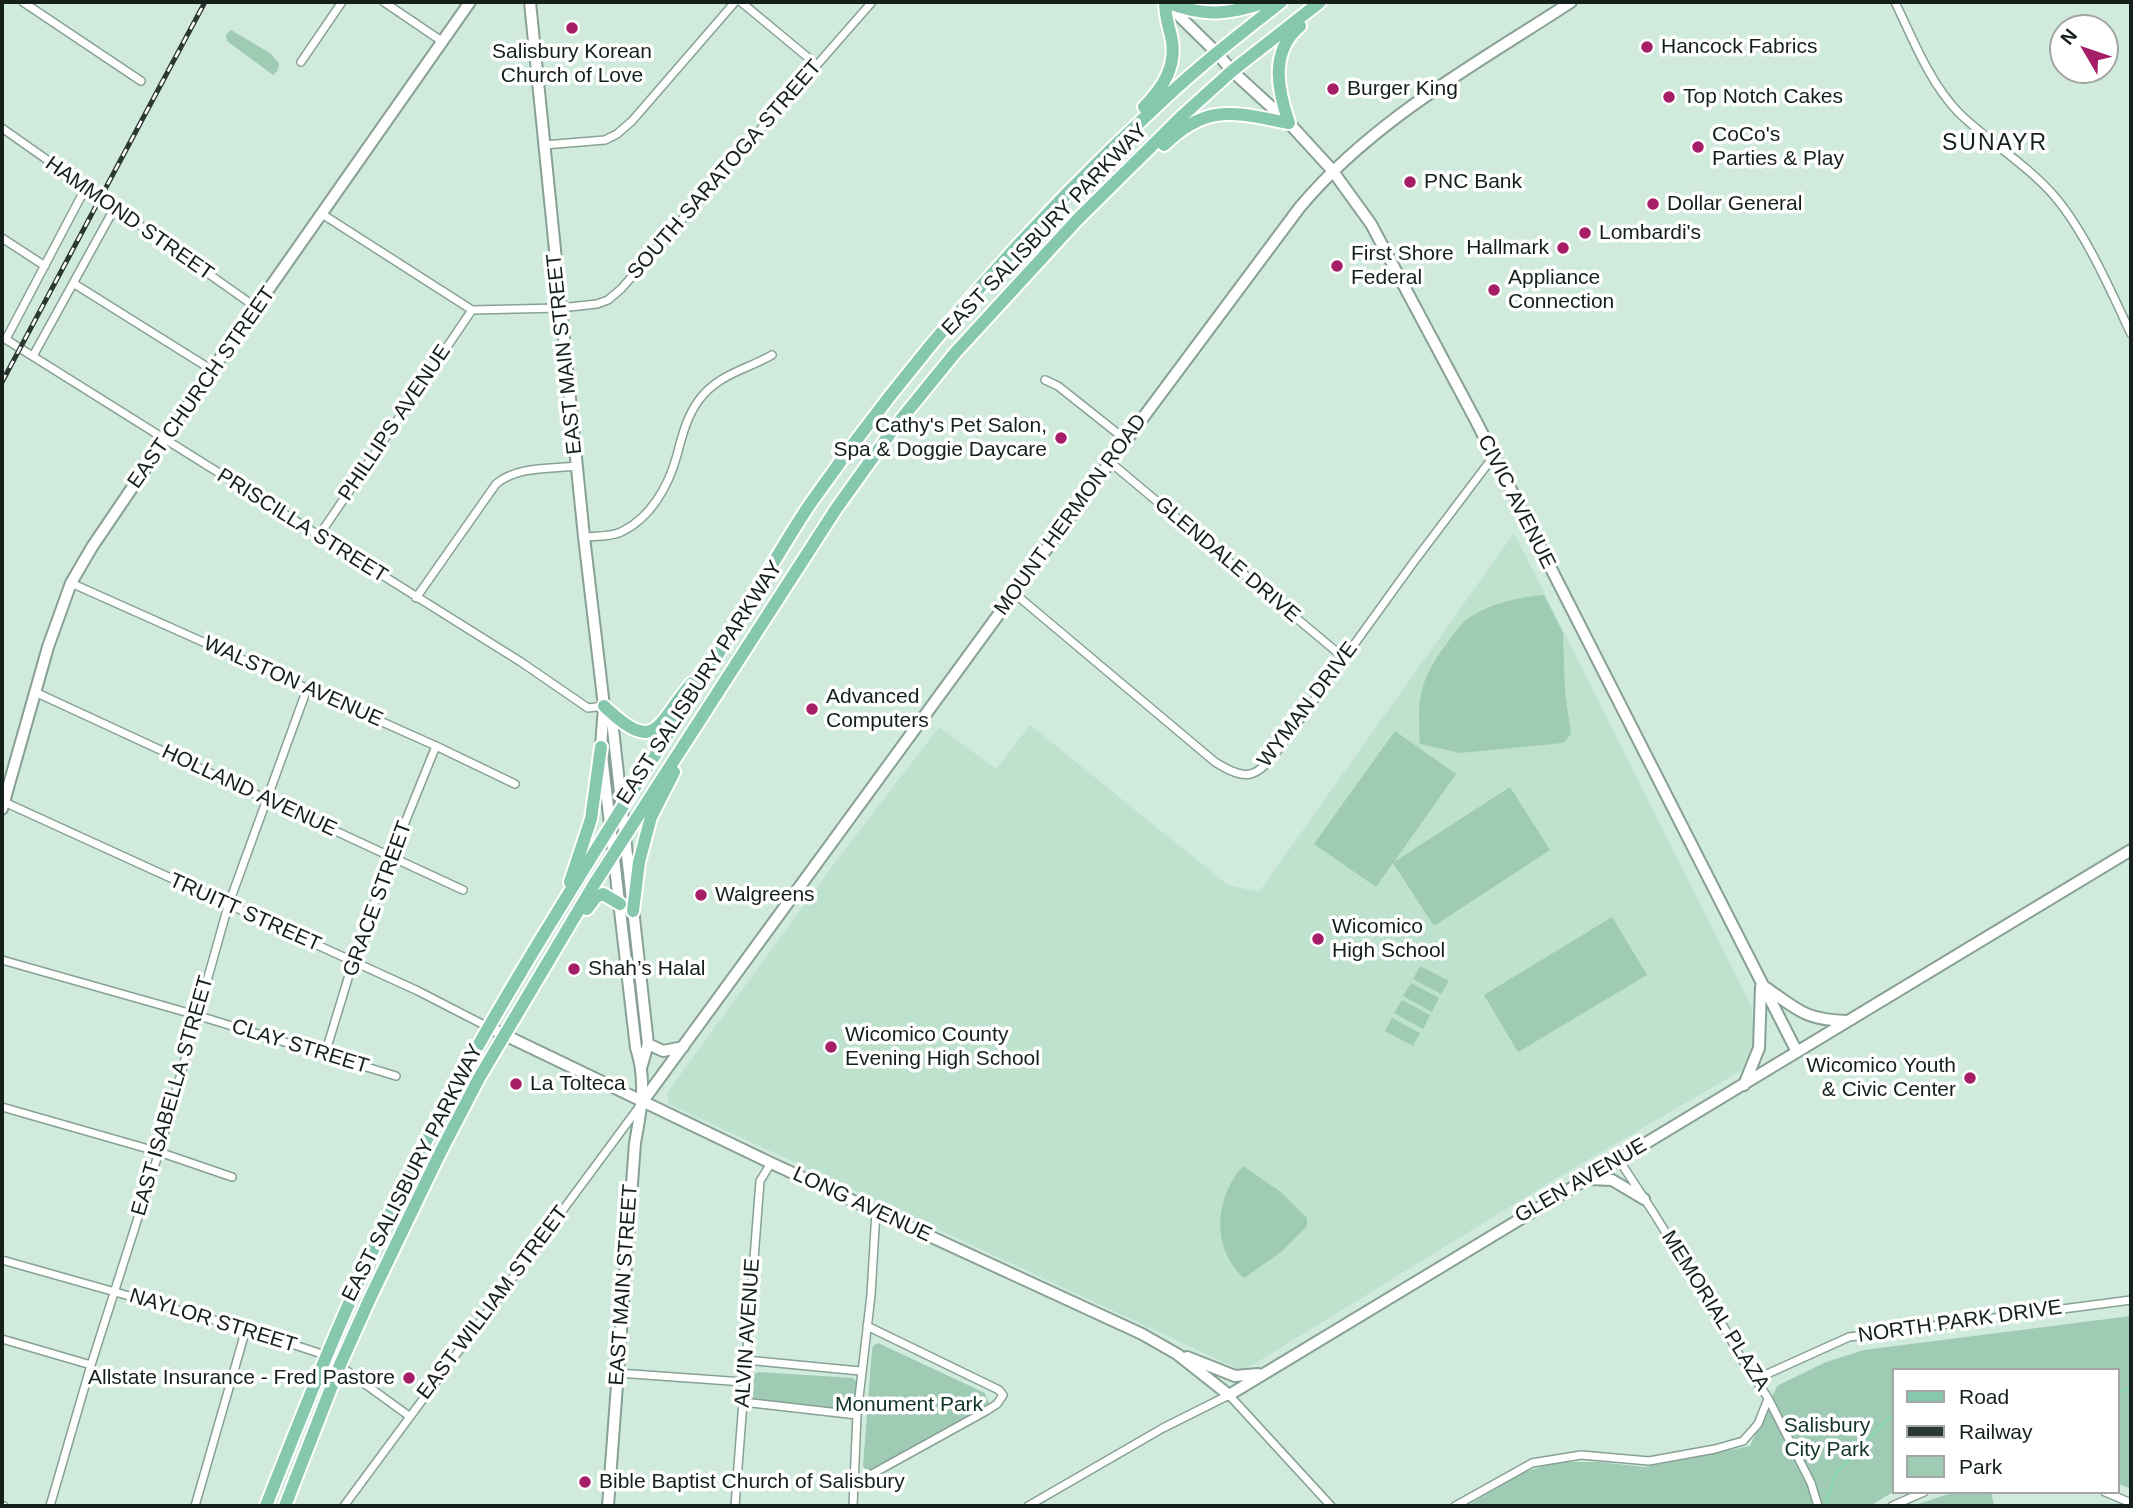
<!DOCTYPE html>
<meta charset="utf-8">
<style>
body{margin:0}
#map{position:relative;width:2133px;height:1508px;overflow:hidden;background:#d0eadc;font-family:Helvetica,sans-serif}
canvas{display:block}
.frame{position:absolute;inset:0;border:4px solid #16201b;pointer-events:none}
.legend{position:absolute;left:1892px;top:1368px;width:228px;height:126px;box-sizing:border-box;background:#fff;border:2px solid #a2a6a4;margin:0;padding:9px 12px;list-style:none;font-size:21px;color:#16201b}
.legend li{display:flex;align-items:center;gap:14px;height:35px}
.legend b{width:35px;border:2px solid #a2a6a4}
.north{position:absolute;left:2049px;top:14px;width:70px;height:70px;box-sizing:border-box;background:#fff;border:2px solid #a2a6a4;border-radius:50%;rotate:309deg;font-size:19px;font-weight:700;line-height:28px;text-align:center;color:#16201b}
.north::after{content:'';display:block;margin:auto;width:24px;height:32px;background:#a61e67;clip-path:polygon(50% 0,100% 100%,50% 72%,0 100%)}
</style>
<div id="map">
<canvas width="2133" height="1508"></canvas>
<div class="frame"></div>
<ul class="legend">
<li><b style="height:9px;background:#86c8ad"></b>Road</li>
<li><b style="height:9px;background:#2c3832"></b>Railway</li>
<li><b style="height:19px;background:#9fcbb4"></b>Park</li>
</ul>
<div class="north">N</div>
</div>
<script>
const ctx = document.querySelector('canvas').getContext('2d');
ctx.lineJoin = 'round';
function fill(path, color) { ctx.fillStyle = color; ctx.fill(path, 'evenodd'); }
function stroke(path, color, width, dash) { ctx.strokeStyle = color; ctx.lineWidth = width; ctx.lineCap = dash ? 'butt' : 'round'; ctx.setLineDash(dash || []); ctx.stroke(path); }
function write(font, color, halo, rows, align = 'center') {
  ctx.font = font + ' Helvetica,sans-serif'; ctx.lineWidth = 7; ctx.setLineDash([]); ctx.textBaseline = 'middle'; ctx.strokeStyle = halo; ctx.fillStyle = color; for (const [text, x, y, turn = 0] of rows) {
    ctx.save(); ctx.translate(x, y); ctx.rotate((+turn || 0) * Math.PI / 180); ctx.textAlign = isNaN(turn) ? turn : align; if (halo) ctx.strokeText(text, 0, 0); ctx.fillText(text, 0, 0); ctx.restore();
  }
}
fill(new Path2D(`
 M1514,533L1752,1007L1754,1041L1742,1070L1550,1182L1251,1366L1242,1369L1234,1367L669,1104L667,1093L831,868L939,727L996,769L1030,725L1228,885L1259,892Z`), '#bfe2cf');
fill(new Path2D(`
 M231,30L270,53L279,63L278,70L273,75L227,41L226,35Z
 M1544,595L1563,633L1565,692L1571,734L1563,743L1460,753L1420,744C1419,727 1418,710 1421,694C1424,678 1433,663 1442,650C1450,640 1457,628 1466,620C1487,604 1519,597 1544,595Z
 M1395,731L1456,774L1394,862L1510,787L1550,850L1434,926L1393,863L1376,887L1314,844Z
 M1612,917L1647,975L1518,1052L1484,995Z
 M1420,966L1449,981L1441,994L1413,979Z
 M1411,983L1439,998L1432,1012L1403,996Z
 M1402,1000L1430,1015L1423,1029L1394,1013Z
 M1392,1018L1420,1033L1413,1046L1385,1031Z
 M1243,1166L1281,1192L1307,1218V1226L1281,1252L1244,1278C1210,1248 1215,1197 1243,1166Z
 M2131,1316V1489L2117,1483V1370H1893V1492L1870,1506H1467L1522,1473L1556,1462H1599L1645,1467L1750,1446L1777,1386L1826,1362L1864,1350Z
 M878,1343L985,1393L989,1404L987,1408L868,1472L863,1466L872,1350L873,1346Z
 M758,1372L853,1378L858,1383L855,1404L850,1409L757,1402L752,1400L753,1375Z
 M1955,1492H1991L1994,1506H1912Z`), '#9fcbb4');
stroke(new Path2D(`
 M2117,1393L2131,1388
 M1826,1503L1836,1473L1893,1414`), '#8dd8b4', 2.5);
const street = new Path2D(`
 M23,2L141,81
 M384,2L443,42
 M741,2L817,65
 M1895,2C1913,39 1929,82 1959,113C1990,143 2028,165 2056,198C2086,234 2111,291 2131,334
 M301,62L342,2
 M2,128L257,308
 M544,145L605,140L617,134L632,121L735,2
 M322,214L472,310L560,308L597,304L608,300L621,289L872,2
 M2,238L45,266
 M73,283L212,370
 M2,337L521,662L588,708L604,706
 M6,339L85,189
 M33,356L114,209
 M1045,380L1058,386L1126,440
 M1110,462L1344,658
 M318,537L472,310
 M584,537C595,536 611,537 621,532C651,518 669,485 677,455C682,436 687,416 699,400C718,374 746,370 772,355
 M71,583L436,746L515,784
 M1014,593L1215,762C1247,782 1256,778 1278,750L1413,563L1493,457
 M416,598L496,484C518,466 549,469 577,466
 M35,692L463,890
 M2,801L418,991L488,1027
 M2,960L196,1015L396,1076
 M325,1054L353,962L391,857L436,746
 M2,1107L159,1152L232,1177
 M1619,1160L1655,1215L1728,1334L1741,1358L1768,1398L1811,1483L1818,1506
 M2,1260L246,1329L325,1355L409,1416
 M2,1339L91,1365
 M746,1360L860,1371
 M618,1373L744,1382
 M1756,1379L1849,1337L2131,1300
 M743,1402L857,1415
 M854,1484L986,1411L997,1404L1003,1395L999,1390L867,1326
 M2105,1492L2131,1503
 M2,1506H4
 M50,1506L91,1365L159,1152L228,906L307,689
 M195,1506L246,1329
 M344,1506L639,1107
 M735,1506L760,1181L771,1163
 M853,1506L857,1415L871,1295L876,1211
 M1028,1506L1163,1428L1229,1395L1331,1506
 M1455,1506L1532,1463L1581,1455L1649,1461L1715,1449L1743,1441L1758,1424L1768,1399
 M1892,1506L1924,1492`);
const secondary = new Path2D(`
 M530,2L584,537L604,706L601,747L636,1048C647,1081 641,1110 635,1143L608,1506
 M1167,4L1217,53L1232,71L1289,123L1332,170L1371,224L1476,421L1797,1052
 M605,708L612,720L648,1044L642,1065
 M2,809L48,647L71,583L92,547L212,370L470,2
 M1765,987C1798,1010 1805,1020 1847,1021
 M488,1027L771,1163L1142,1334L1177,1354L1229,1395L2131,850
 M648,1044L663,1051L683,1047
 M1744,1085L1759,1048L1761,987
 M643,1101L1110,462L1300,207C1374,119 1476,64 1571,2
 M1589,1179L1612,1180L1644,1199
 M1187,1357L1235,1376L1258,1374`);
const primary = new Path2D(`
 M1144,107C1163,88 1178,65 1171,36C1168,24 1165,15 1165,2C1205,17 1226,15 1266,2
 M1164,145C1208,102 1235,113 1289,123C1278,91 1269,52 1300,26
 M604,706C658,758 657,722 692,683
 M570,882L591,819L601,747
 M587,909L596,897L603,894L620,904
 M633,911L639,862L651,817L674,772
 M266,1506C314,1383 364,1261 425,1143C493,1012 572,888 650,763C681,714 712,664 743,614C765,577 786,540 810,504C912,358 1030,223 1161,102C1199,66 1240,34 1281,2
 M285,1506L340,1365L371,1296L440,1153L479,1078L593,886L836,509L894,428L955,353L1077,220L1181,117L1232,71L1320,2`);
stroke(street, '#88a194', 10);
stroke(secondary, '#88a194', 14);
stroke(primary, '#fff', 16);
stroke(street, '#fff', 7);
stroke(secondary, '#fff', 10);
stroke(primary, '#86c8ad', 12);
const rail = new Path2D(`
 M2,382L205,2`);
stroke(rail, '#2c3832', 5);
stroke(rail, '#fff', 2.5, [8]);
for (const [x, y, r, color] of [
 [572,28,7,"#a61e67"],
 [1647,47,7,"#a61e67"],
 [1333,89,7,"#a61e67"],
 [1669,97,7,"#a61e67"],
 [1698,147,7,"#a61e67"],
 [1410,182,7,"#a61e67"],
 [1653,204,7,"#a61e67"],
 [1585,233,7,"#a61e67"],
 [1563,248,7,"#a61e67"],
 [1337,266,7,"#a61e67"],
 [1494,290,7,"#a61e67"],
 [1061,438,7,"#a61e67"],
 [812,709,7,"#a61e67"],
 [701,895,7,"#a61e67"],
 [1318,939,7,"#a61e67"],
 [574,969,7,"#a61e67"],
 [831,1047,7,"#a61e67"],
 [1970,1078,7,"#a61e67"],
 [516,1084,7,"#a61e67"],
 [409,1378,7,"#a61e67"],
 [585,1482,7,"#a61e67"]
]) { const dot = new Path2D(); dot.arc(x, y, r, 0, 2 * Math.PI); ctx.fillStyle = color; ctx.fill(dot); stroke(dot, '#fff', 2.5); }
write('21px', '#16201b', '#fff', [
 ["Hancock Fabrics",1661,47],
 ["Salisbury Korean",572,52,"center"],
 ["Church of Love",572,76,"center"],
 ["Burger King",1347,89],
 ["Top Notch Cakes",1683,97],
 ["CoCo's",1712,135],
 ["Parties & Play",1712,159],
 ["PNC Bank",1424,182],
 ["Dollar General",1667,204],
 ["Lombardi's",1599,233],
 ["Hallmark",1549,248,"right"],
 ["First Shore",1351,254],
 ["Federal",1351,278],
 ["Appliance",1508,278],
 ["Connection",1508,302],
 ["Cathy's Pet Salon,",1047,426,"right"],
 ["Spa & Doggie Daycare",1047,450,"right"],
 ["Advanced",826,697],
 ["Computers",826,721],
 ["Walgreens",715,895],
 ["Wicomico",1332,927],
 ["High School",1332,951],
 ["Shah’s Halal",588,969],
 ["Wicomico County",845,1035],
 ["Evening High School",845,1059],
 ["Wicomico Youth",1956,1066,"right"],
 ["& Civic Center",1956,1090,"right"],
 ["La Tolteca",530,1084],
 ["Allstate Insurance - Fred Pastore",395,1378,"right"],
 ["Bible Baptist Church of Salisbury",599,1482]
], 'left');
write('21px', '#16201b', '#fff', [
 ["SOUTH SARATOGA STREET",725,170,-49],
 ["HAMMOND STREET",129,219,35],
 ["EAST SALISBURY PARKWAY",1045,230,-46],
 ["EAST MAIN STREET",565,354,-96],
 ["EAST CHURCH STREET",202,388,-55],
 ["PHILLIPS AVENUE",395,423,-56],
 ["CIVIC AVENUE",1516,502,63],
 ["MOUNT HERMON ROAD",1071,515,-54],
 ["PRISCILLA STREET",302,526,32],
 ["GLENDALE DRIVE",1227,560,40],
 ["WALSTON AVENUE",293,682,24],
 ["EAST SALISBURY PARKWAY",700,683,-57],
 ["WYMAN DRIVE",1308,705,-53],
 ["HOLLAND AVENUE",249,791,25],
 ["GRACE STREET",378,899,-70],
 ["TRUITT STREET",245,913,24],
 ["CLAY STREET",300,1047,17],
 ["EAST ISABELLA STREET",173,1096,-74],
 ["EAST SALISBURY PARKWAY",413,1173,-63],
 ["GLEN AVENUE",1581,1181,-30],
 ["LONG AVENUE",862,1205,25],
 ["EAST MAIN STREET",624,1285,-86],
 ["EAST WILLIAM STREET",493,1303,-53],
 ["MEMORIAL PLAZA",1715,1311,58],
 ["NAYLOR STREET",213,1321,17],
 ["NORTH PARK DRIVE",1960,1322,-8],
 ["ALVIN AVENUE",748,1333,-86]
]);
write('21px', '#123426', '#fff', [
 ["Monument Park",909,1405],
 ["Salisbury",1827,1426],
 ["City Park",1827,1450]
]);
ctx.letterSpacing = '2px';
write('23px', '#16201b', '#fff', [
 ["SUNAYR",1995,144]
]);
ctx.letterSpacing = '0px';
</script>
